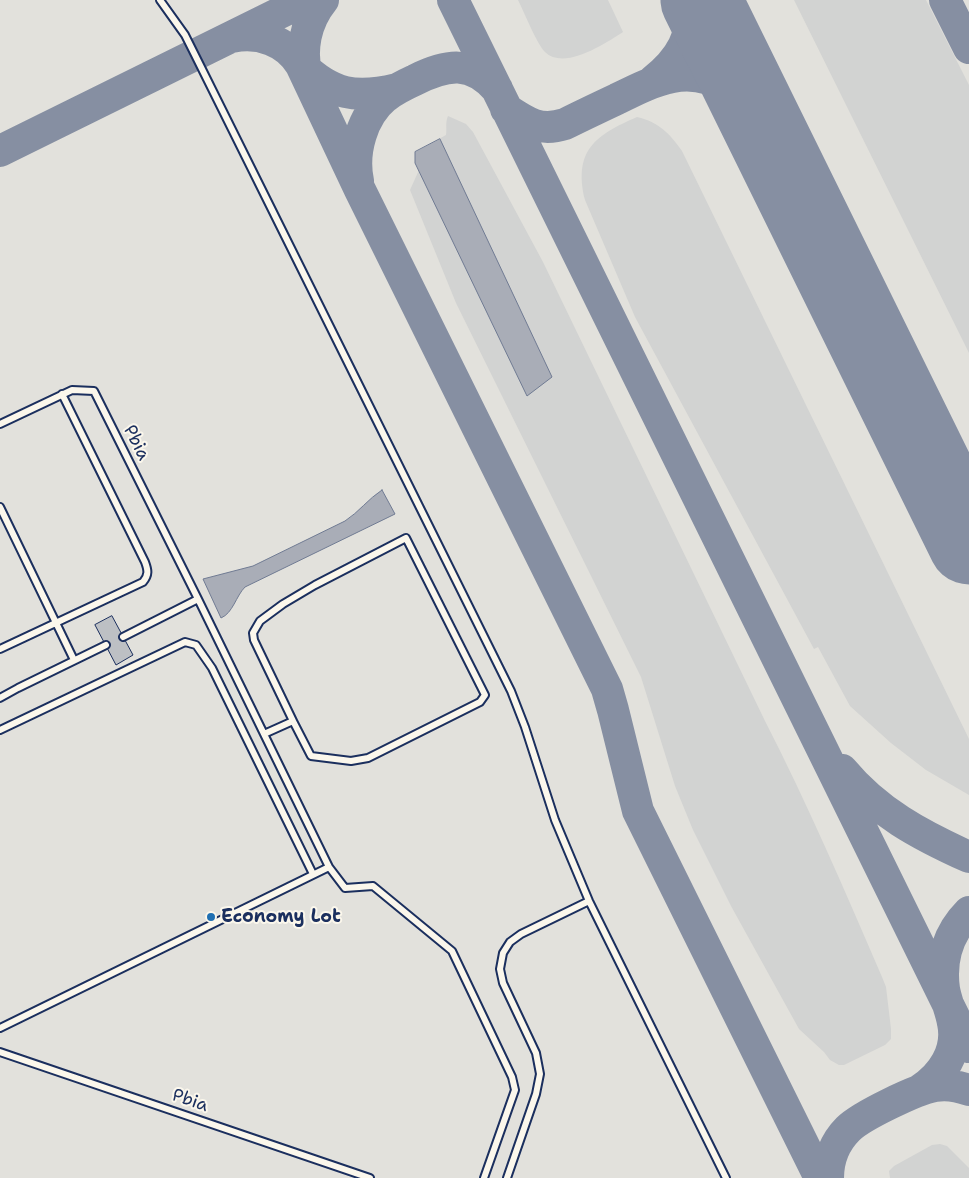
<!DOCTYPE html>
<style>
body{margin:0}
canvas{display:block;background:#f2efe6}
</style>
<canvas width="969" height="1178"></canvas>
<script>
const ctx = document.querySelector('canvas').getContext('2d');
ctx.lineJoin = 'round';
function fill(path, color) { ctx.fillStyle = color; ctx.fill(path, 'evenodd'); }
function stroke(path, color, width, dash) { ctx.strokeStyle = color; ctx.lineWidth = width; ctx.lineCap = dash ? 'butt' : 'round'; ctx.setLineDash(dash || []); ctx.stroke(path); }
function write(font, color, halo, rows, align = 'center') {
  ctx.font = font + ' "Shantell Sans",sans-serif'; ctx.lineWidth = 4; ctx.setLineDash([]); ctx.textBaseline = 'middle'; ctx.strokeStyle = halo; ctx.fillStyle = color; for (const [text, x, y, turn = 0] of rows) {
    ctx.save(); ctx.translate(x, y); ctx.rotate((+turn || 0) * Math.PI / 180); ctx.textAlign = isNaN(turn) ? turn : align; if (halo) ctx.strokeText(text, 0, 0); ctx.fillText(text, 0, 0); ctx.restore();
  }
}
fill(new Path2D(`
 M0,0H969V1178H0Z`), '#e2e1dc');
fill(new Path2D(`
 M518,0H608L623,32C606,43 564,71 545,52C537,44 524,12 518,0Z
 M794,0H926L969,85V353Z
 M448,116L466,124L473,132L543,262L765,721C808,805 845,891 882,977L886,987L891,1029V1039L885,1045L844,1065H839L830,1060L824,1052L799,1029L731,906L693,830L675,786L641,677L456,303L410,190L419,170L415,163V152L446,135C447,128 445,123 448,116Z
 M637,117C659,122 670,134 682,151L969,739V795L926,770L891,743L850,706L818,647L814,649L635,317L585,200C573,150 596,135 637,117Z
 M940,1144L947,1146L969,1168V1178H890L889,1171L894,1166L932,1145Z`), '#d2d3d2');
const water = new Path2D(`
 M440,139L552,377L527,396L415,163V152Z
 M382,490L395,514L245,587C236,596 233,613 221,618L203,579L253,566L345,521C359,512 368,499 382,490Z`);
fill(water, '#a9adb7');
stroke(water, '#707b93', 1);
stroke(new Path2D(`
 M453,0L969,1047
 M945,0L969,48
 M232,37C258,31 287,41 301,65L360,190L607,689L613,710L638,811L820,1178
 M301,65C332,95 356,99 397,89
 M307,77C300,51 305,22 323,0
 M653,81C681,59 694,36 691,0
 M506,109C527,123 540,132 565,124C583,115 600,107 617,99C653,81 690,62 728,89C742,98 752,111 762,124
 M0,151L306,0
 M358,181C352,152 362,116 385,97C394,90 404,85 415,80C447,64 471,60 497,89
 M842,770C877,812 920,835 969,857
 M920,1090C942,1076 959,1051 953,1023C951,1011 946,1001 944,989C940,960 948,933 969,912
 M828,1178C828,1160 835,1142 848,1129C861,1116 917,1089 935,1086C946,1084 958,1086 969,1090`), '#868fa2', 32);
stroke(new Path2D(`
 M701,0L969,544`), '#868fa2', 81);
const building = new Path2D(`
 M112,616L133,655L116,665L95,625Z`);
fill(building, '#bdc0c4');
stroke(building, '#1b2f5e', 1);
const lane = new Path2D(`
 M160,0L185,35L195,55L511,691L525,727L555,820L589,901L726,1178
 M0,424L72,390L94,391L198,599L329,867L345,888L373,886L452,951L512,1077L515,1090L484,1178
 M0,507L74,660
 M123,637L198,599
 M0,649L143,582C149,575 148,570 145,562L62,394
 M0,698L18,688L106,645
 M0,730L185,642L196,645L212,668L313,874
 M264,734L293,721L311,756L351,761L368,758L480,702L485,695L406,538L315,585L283,604L260,621L253,633L254,640L293,721
 M0,1028L329,867
 M0,1052L370,1178
 M507,1178L536,1094L540,1074L536,1053L503,983L500,969L503,953L510,942L521,934L589,901`);
stroke(lane, '#1b2f5e', 10);
stroke(lane, '#fbf7ec', 6);
for (const [x, y, r, color] of [
 [211,917,5,"#1f6fb2"]
]) { const dot = new Path2D(); dot.arc(x, y, r, 0, 2 * Math.PI); ctx.fillStyle = color; ctx.fill(dot); stroke(dot, '#fbf7ec', 2); }
write('18px', '#1b2f5e', '#fbf7ec', [
 ["Pbia",136,443,63],
 ["Pbia",190,1101,19]
]);
write('bold 18px', '#1b2f5e', '#fbf7ec', [
 ["Economy Lot",221,917]
], 'left');
</script>
